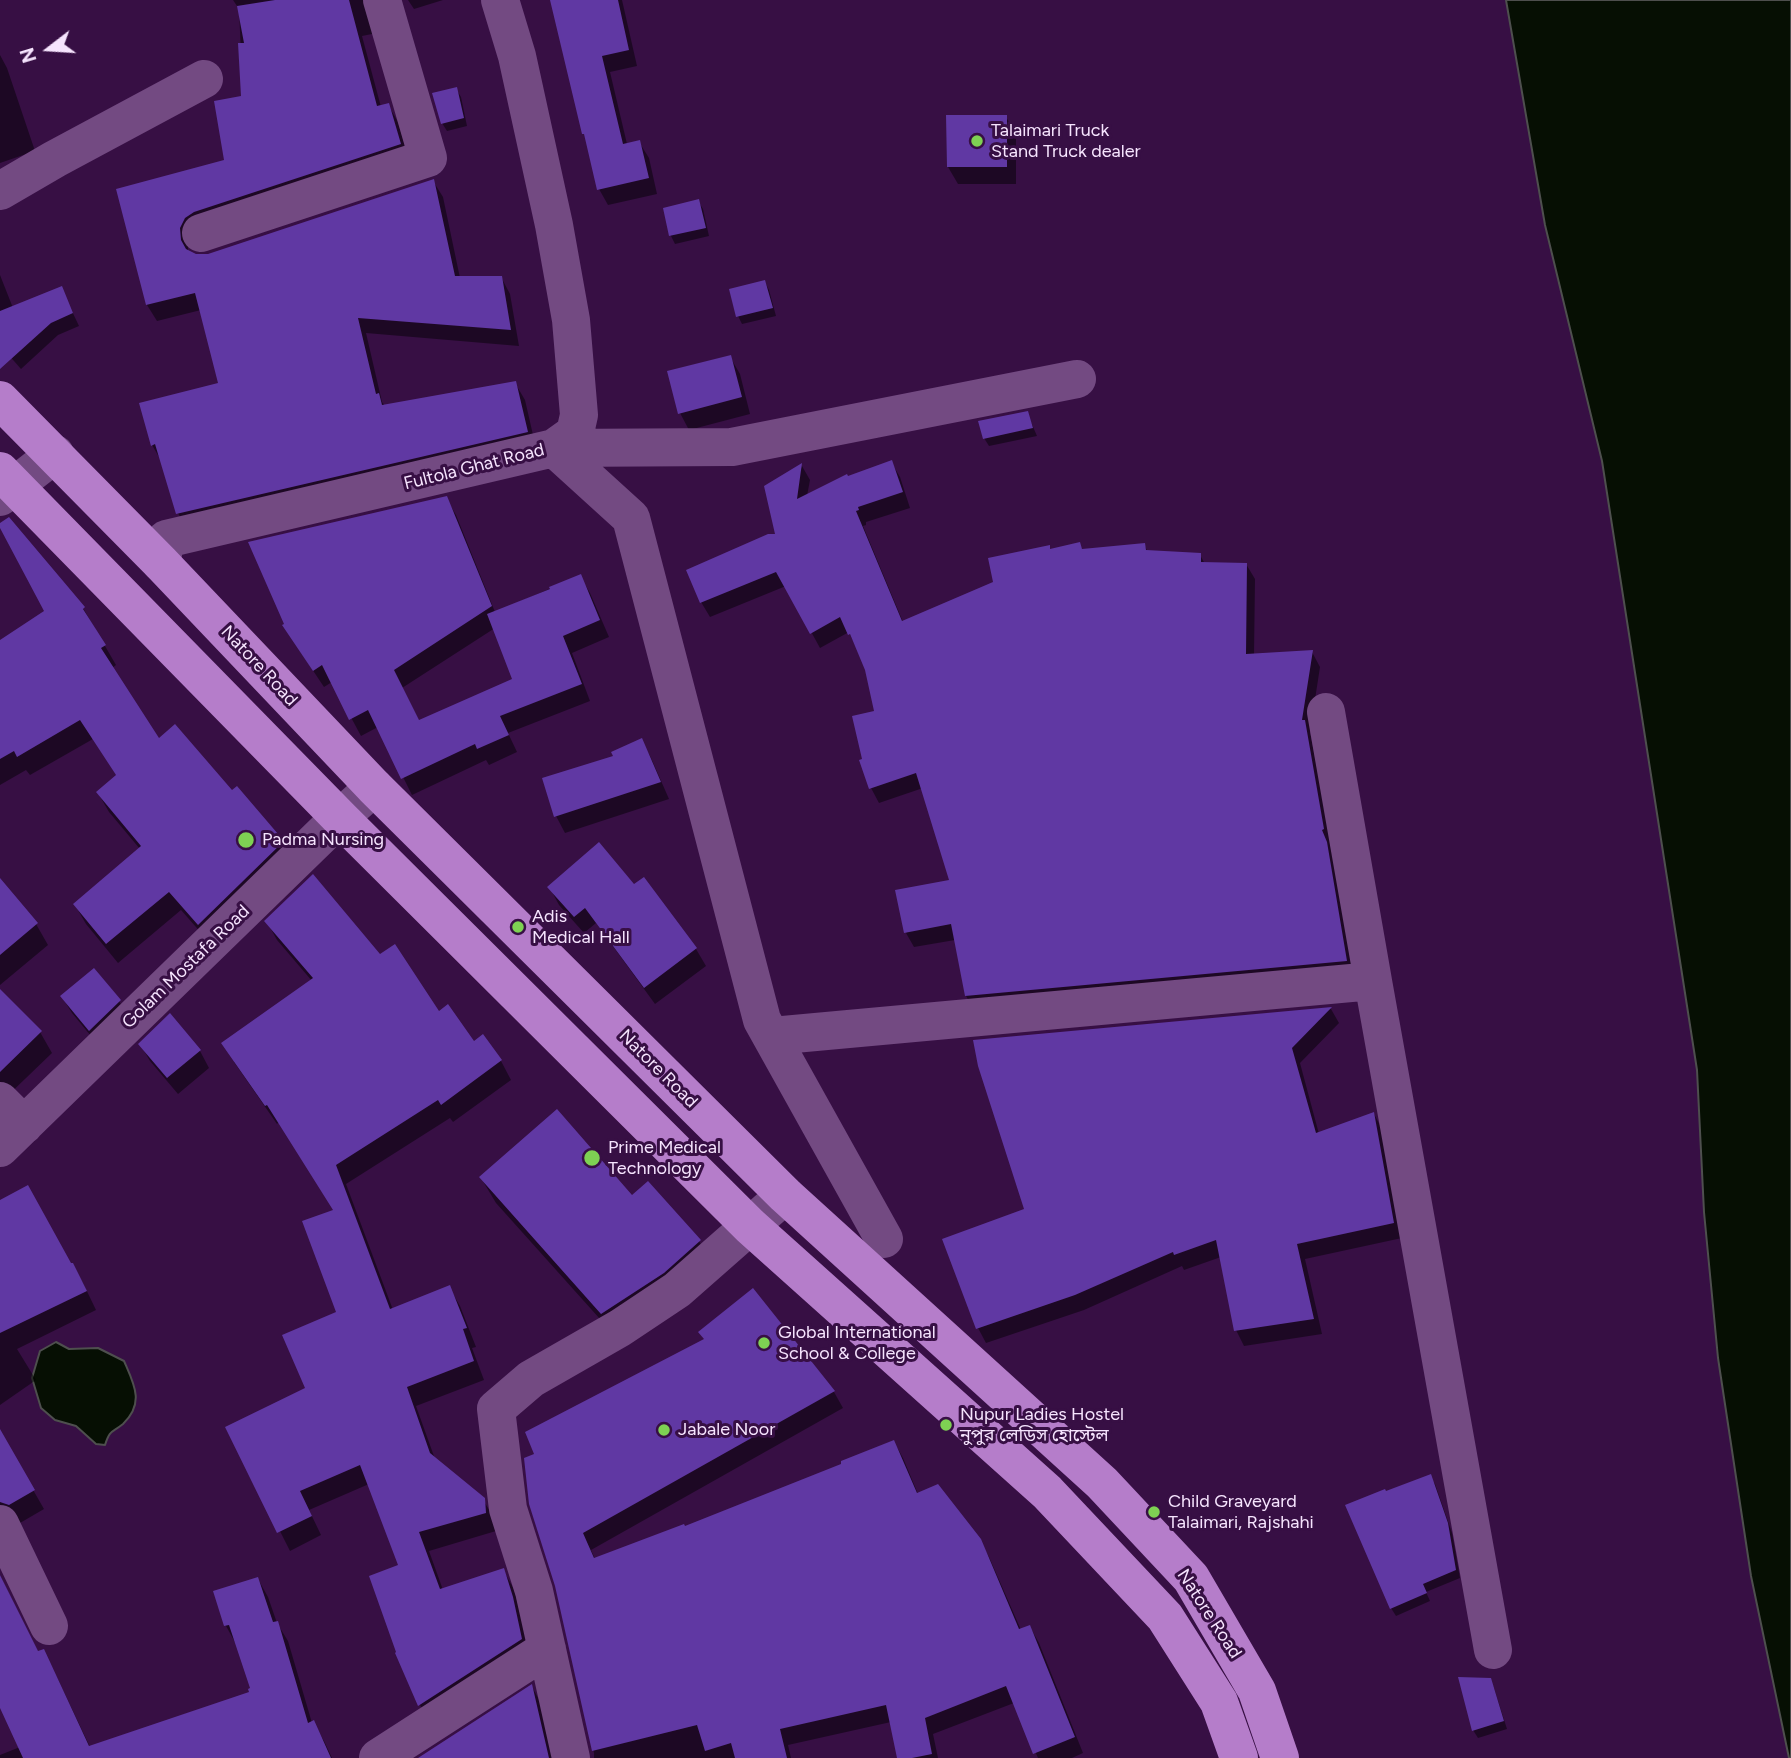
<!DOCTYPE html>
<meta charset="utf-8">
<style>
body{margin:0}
#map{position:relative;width:1791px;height:1758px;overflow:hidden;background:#370f44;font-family:Figtree,sans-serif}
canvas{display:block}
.north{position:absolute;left:14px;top:14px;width:70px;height:70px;-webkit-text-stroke:5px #370f44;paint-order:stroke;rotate:253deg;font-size:19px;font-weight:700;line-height:28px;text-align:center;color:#f6e4fe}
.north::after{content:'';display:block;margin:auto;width:24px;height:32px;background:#f6e4fe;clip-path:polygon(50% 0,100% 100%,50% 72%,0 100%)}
</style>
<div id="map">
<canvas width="1791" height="1758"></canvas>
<div class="north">N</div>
</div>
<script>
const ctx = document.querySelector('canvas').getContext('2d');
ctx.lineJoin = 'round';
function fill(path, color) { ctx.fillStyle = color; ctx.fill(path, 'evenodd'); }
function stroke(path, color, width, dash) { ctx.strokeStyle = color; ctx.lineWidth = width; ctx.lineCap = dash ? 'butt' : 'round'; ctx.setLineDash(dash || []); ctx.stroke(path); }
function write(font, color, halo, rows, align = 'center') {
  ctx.font = font + ' Figtree,"Noto Sans Bengali",sans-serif'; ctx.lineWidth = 6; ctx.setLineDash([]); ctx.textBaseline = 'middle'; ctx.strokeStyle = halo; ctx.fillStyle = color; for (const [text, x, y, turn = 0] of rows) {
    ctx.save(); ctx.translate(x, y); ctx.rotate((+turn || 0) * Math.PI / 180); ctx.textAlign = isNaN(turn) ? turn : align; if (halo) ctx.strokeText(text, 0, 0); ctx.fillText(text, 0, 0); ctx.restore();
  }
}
const water = new Path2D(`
 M1506,0H1791V1758H1789L1751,1576L1718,1358L1704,1212L1697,1070L1602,461L1545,225Z
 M56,1342L69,1349L98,1348L124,1361C134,1384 145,1403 123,1424C112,1433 110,1429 105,1445L96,1444L76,1426L55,1420L41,1408L32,1378L40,1351Z`);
fill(water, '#060f03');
stroke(water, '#4e4f4e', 2);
fill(new Path2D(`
 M233,0H377L372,34L362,36L381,107L388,105L398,122L409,160L188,247V252L197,256H208L433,181L443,197L460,278L501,277L510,294L519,346L366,333L382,402L385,406L515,383L525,400L536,448L187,530L178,513L162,462L152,445L220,384L201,310L157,321L147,305L118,190L226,162L243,98L239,9Z
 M408,0H443L414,9Z
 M552,0H622L637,66L610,72L627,144L639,142L649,158L657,194L608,205L599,189L587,139L584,133Z
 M0,55L7,68L35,151L0,163Z
 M456,89L461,97L467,126L447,131L442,123Z
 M1006,117L1016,134V184H958L948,167Z
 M698,201L703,209L709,236L675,244L671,236L665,210Z
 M0,275L13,308L61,288L79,326L58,335L21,369L0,345Z
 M765,282L769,290L776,316L742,324L738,316Z
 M730,357L740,374L750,414L689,430L680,413Z
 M1027,413L1037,436L989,446L984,438Z
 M891,462L900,477L910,508L866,522V525L863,526L903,622L995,583L1051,551L1079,544L1083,551L1144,545L1148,552L1200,555L1205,564H1246L1255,579L1254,655L1312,652L1320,667L1310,732L1332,844H1330L1334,859L1355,976L975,1011L966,996L955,940L914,947L906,933L951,881L923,788L879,803L871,788L876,712L866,669L849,632L820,648L786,586L710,617L701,602L777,536L802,466L810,480L807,496L847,478Z
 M446,498L456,515L495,612L580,576L590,593L609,637L572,653L590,701L508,733L517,752L489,765L486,760L412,795L378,727L361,736L332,682L324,687L294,642ZM495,628L514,680L419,721L402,688Z
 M83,608L116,665L112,668L159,741L232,793L283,842L294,861L210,943L181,910L118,963L86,924L75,905L140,849L109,812L98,793L117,776L93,739L30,775L26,770L0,785V642Z
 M642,741L651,758L669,799L565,833L556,816L615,757Z
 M644,879L696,949L706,966L655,1004L596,923L584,933L559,905L550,888L634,886Z
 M0,889L36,924L48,945L0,985Z
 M267,922L380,957L438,1013L473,1043L483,1037L501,1061L511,1080L453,1122L450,1118L346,1184L393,1310L449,1287L460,1306L476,1347L472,1348L484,1380L416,1406L435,1459L483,1500L495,1519L496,1531L429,1551L443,1590L503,1570L514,1589L532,1658L430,1724L420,1705L397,1654L400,1566L369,1484L309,1510L321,1535L290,1551L228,1428L307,1389L339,1312L335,1211L279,1122L277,1124L234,1062L312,981L277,940Z
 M0,991L40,1032L52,1053L0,1103Z
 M62,997L119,1001L129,1018L100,1047L72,1013Z
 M1331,1009L1339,1023L1300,1063L1319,1134L1374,1114L1382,1129L1402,1238L1305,1259L1322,1334L1244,1346L1236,1330L1221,1257L1184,1270L1182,1266L1084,1310L986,1343L978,1328L1026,1210L975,1041Z
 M140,1044L200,1051L209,1068L178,1094L150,1061Z
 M481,1178L632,1198L699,1241L714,1267L617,1338L496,1203Z
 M0,1202L71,1265L83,1283L96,1310L17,1349L36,1380L0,1405Z
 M752,1290L834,1392L843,1408L591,1550L595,1559L685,1528L843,1465L894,1442L903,1458L918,1494L979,1540L989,1557L1021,1630L1030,1627L1039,1643L1083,1753L1072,1758H1038L1014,1703L933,1734L938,1758H898L891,1722L788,1745L791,1758H594V1753L557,1586L537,1455L705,1340Z
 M0,1432L44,1509L20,1523H0Z
 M1430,1477L1435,1484L1452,1533L1460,1578L1426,1592L1430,1601L1396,1616L1391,1608L1385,1493Z
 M0,1575L32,1642L39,1653L43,1651L53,1669L90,1747L220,1758H0V1755L20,1747L0,1705Z
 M258,1579L268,1597L277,1623L288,1641L312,1723L313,1722L324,1741L332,1758H279L236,1644L226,1626L215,1593Z
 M1490,1680L1494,1688L1507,1729L1478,1738L1473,1730Z
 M532,1687L542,1705L554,1758H421Z`), '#0007');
fill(new Path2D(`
 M275,0H349L377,106L389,103L401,144L194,212L185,218L180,228L181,240L186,249L196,254H208L434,179L455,276H502L511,330L358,318L376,394L379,393L382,405L516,381L528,432L176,514L155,444L151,446L139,403L218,383L195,293L146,305L116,189L224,160L214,101L241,96L238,43H244L237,6Z
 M550,0H618L629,50L602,56L623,144L640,140L649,178L597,190L584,134H582Z
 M457,87L464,118L441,124L432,93Z
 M946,115H1007V167H947Z
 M699,199L706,228L669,236L663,208Z
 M765,280L773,308L736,317L729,289Z
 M62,286L73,313L51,323L0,369V311Z
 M731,355L742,397L678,414L667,371Z
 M1028,411L1033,428L983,439L978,421Z
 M892,460L903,492L858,507L859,510L856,511L902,621L993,582L988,558L1050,545V549L1080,542L1082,549L1145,543L1146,550L1201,553V562L1247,563L1246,654L1313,650L1302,720H1305L1324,829L1322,830L1327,842L1347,961L965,996L951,924L904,933L895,890L949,880L916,773L869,789L859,760L862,759L852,716L874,711L865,670L850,634L848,635L840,617L810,634L776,572L700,603L686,570L768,534H775L764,486L802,463L797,499L847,474L848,476Z
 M447,496L492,606L394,670L419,720L512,679L487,614L550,589L549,587L581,574L600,620L563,636L582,684L500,716L509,735L477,749L475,744L401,779L368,710L349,720L322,665L313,671L282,625L284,624L248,542Z
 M9,517L85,607L83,609L106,645L101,648L159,738L175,724L232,790L237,786L284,841L198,925L169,892L106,944L73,904L141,846L96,792L116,775L80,720L17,757L14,751L0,759V640L44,611L0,528V523Z
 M642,738L661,782L554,817L542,778L613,756L611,752Z
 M599,842L634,884L644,877L697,948L644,988L585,908L574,917L547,887Z
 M313,874L380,954L395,944L439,1011L448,1004L474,1041L483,1034L502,1060L441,1105L438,1100L336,1165L390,1309L450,1285L467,1328L463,1329L474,1361L407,1387L430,1453L485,1498L486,1513L419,1532L440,1589L504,1568L513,1597L522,1639L418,1706L395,1653L396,1652L369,1576L398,1565L360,1465L300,1491L312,1516L277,1533L225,1427L305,1388L282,1335L336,1312L302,1221L333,1210L267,1105L265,1106L221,1043L313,978L264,921Z
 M0,878L38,923L0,955Z
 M94,968L121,1000L89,1031L60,996Z
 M0,989L42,1031L0,1072Z
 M1332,1007L1292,1048L1316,1133L1374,1112L1394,1223L1297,1244L1314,1319L1234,1331L1216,1240L1174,1255L1173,1252L1075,1295L976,1329L942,1239L1024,1209L978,1066L973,1040Z
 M170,1013L201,1050L167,1078L138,1044Z
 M557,1109L632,1195L648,1181L701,1240L664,1273L601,1314L479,1177Z
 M28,1185L71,1263H73L87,1291L0,1333V1200Z
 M753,1288L835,1391L583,1533L594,1558L684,1524L685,1526L841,1464V1461L894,1440L917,1493L938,1484L981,1539L1019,1629L1030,1625L1075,1737L1033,1754L1006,1686L925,1718L932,1754L912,1758H897L886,1705L780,1729L787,1758H735L731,1743L705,1751L697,1725L592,1751L555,1586L529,1504L524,1458L534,1454L525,1432L704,1339L698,1332Z
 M0,1429L35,1490L9,1505L0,1502Z
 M1431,1474L1448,1523L1456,1570L1423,1584L1427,1593L1390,1609L1345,1505L1385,1489L1386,1491Z
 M0,1575L38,1651L44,1649L89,1746L249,1692L248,1689L250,1688L229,1625L224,1626L213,1591L258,1577L273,1622L278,1621L308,1723L314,1720L331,1758H23L0,1708Z
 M1458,1677L1491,1678L1504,1721L1472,1731Z
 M532,1684L549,1758H418Z`), '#6038a3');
stroke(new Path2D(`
 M0,191L55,159L204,79
 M201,233L428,158L382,0
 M554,448L631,518L762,1020L884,1239
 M554,448L732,447L1077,379
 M0,497L55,454
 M161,563L166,539L554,448L575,433L579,415L571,320L554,225L517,56L500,0
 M1373,981L1493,1650
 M772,1036L1373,981L1326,712
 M0,1101L24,1125
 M0,1148L333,824L374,787
 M0,1524L49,1626
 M378,1758L547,1649
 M571,1758L534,1591L508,1509L496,1409L531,1379L620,1328L677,1290L785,1195`), '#734a82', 38);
stroke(new Path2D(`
 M0,400L161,563L374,787L785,1195L1102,1483L1191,1578L1257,1691L1280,1758
 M0,471L340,818L750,1226L1047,1492L1165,1617L1219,1702L1239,1758`), '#b57dca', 38);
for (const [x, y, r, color] of [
 [977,141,7,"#7ed153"],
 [246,840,9,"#7ed153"],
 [518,927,7,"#7ed153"],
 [592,1158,9,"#7ed153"],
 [764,1343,7,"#7ed153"],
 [946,1425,7,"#7ed153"],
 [664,1430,7,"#7ed153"],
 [1154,1512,7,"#7ed153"]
]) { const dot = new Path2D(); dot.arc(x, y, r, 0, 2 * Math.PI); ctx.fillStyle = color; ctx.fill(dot); stroke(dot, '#370f44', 2.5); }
write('18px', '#f6e4fe', '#370f44', [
 ["Talaimari Truck",991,131],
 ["Stand Truck dealer",991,152],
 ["Padma Nursing",262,840],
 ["Adis",532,917],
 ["Medical Hall",532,938],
 ["Prime Medical",608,1148],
 ["Technology",608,1169],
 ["Global International",778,1333],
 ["School & College",778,1354],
 ["Nupur Ladies Hostel",960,1415],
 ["নুপুর লেডিস হোস্টেল",960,1436],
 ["Jabale Noor",678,1430],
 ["Child Graveyard",1168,1502],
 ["Talaimari, Rajshahi",1168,1523]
], 'left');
write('18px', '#f6e4fe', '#370f44', [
 ["Fultola Ghat Road",474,467,-14],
 ["Natore Road",259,666,47],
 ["Golam Mostafa Road",186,967,-44],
 ["Natore Road",658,1069,45],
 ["Natore Road",1209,1614,57]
]);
</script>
